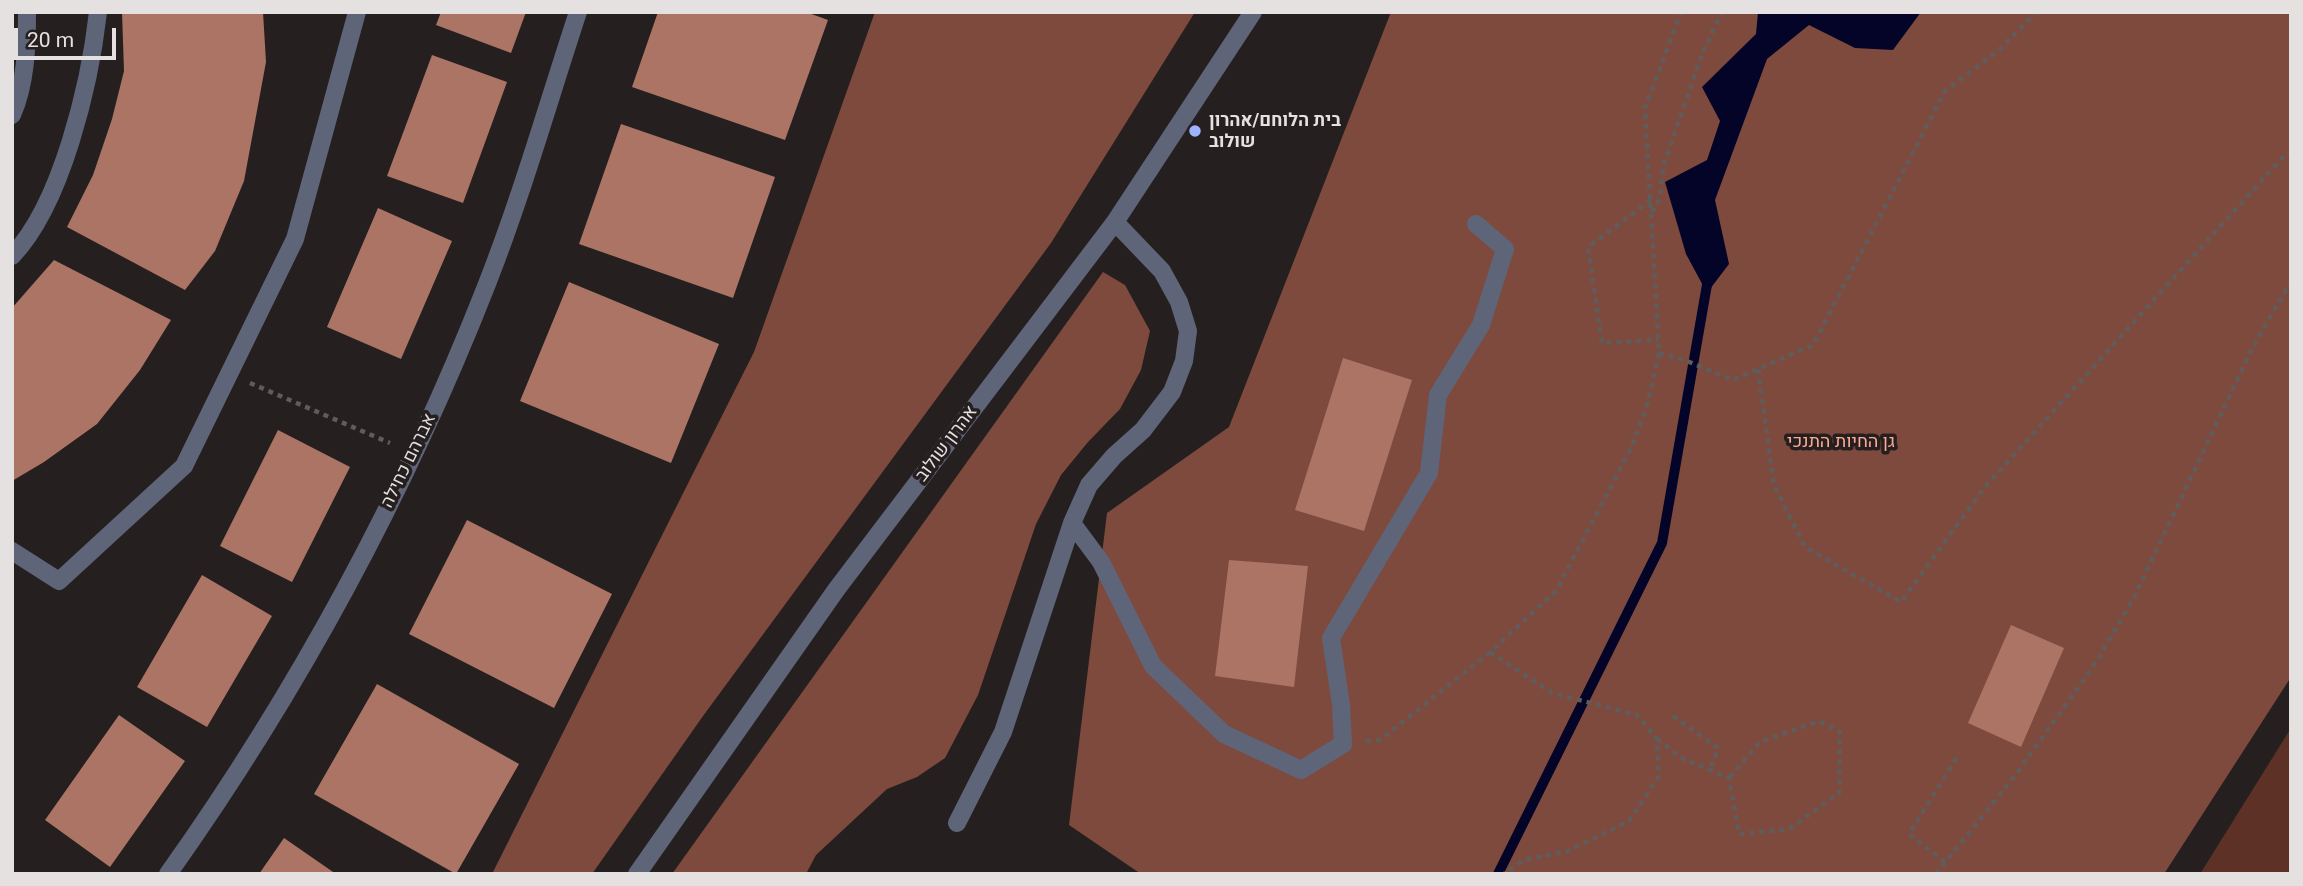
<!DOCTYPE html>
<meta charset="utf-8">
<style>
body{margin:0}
#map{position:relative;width:2303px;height:886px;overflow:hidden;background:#25201f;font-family:Roboto,sans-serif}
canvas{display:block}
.frame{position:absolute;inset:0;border:14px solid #e4e1e0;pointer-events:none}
.scale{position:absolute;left:14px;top:28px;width:102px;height:32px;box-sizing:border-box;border:4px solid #e4e1e0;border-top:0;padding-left:9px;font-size:21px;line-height:24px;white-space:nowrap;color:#e4e1e0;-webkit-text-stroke:5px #25201f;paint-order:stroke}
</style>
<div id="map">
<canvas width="2303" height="886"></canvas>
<div class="frame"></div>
<div class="scale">20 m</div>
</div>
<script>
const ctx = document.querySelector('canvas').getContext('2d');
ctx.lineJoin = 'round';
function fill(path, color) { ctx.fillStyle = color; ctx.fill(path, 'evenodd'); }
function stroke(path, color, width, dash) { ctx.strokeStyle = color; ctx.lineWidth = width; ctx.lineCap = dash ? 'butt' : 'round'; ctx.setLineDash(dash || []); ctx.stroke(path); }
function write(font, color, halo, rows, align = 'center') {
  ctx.font = font + ' Roboto,Heebo,sans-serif'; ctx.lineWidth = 7; ctx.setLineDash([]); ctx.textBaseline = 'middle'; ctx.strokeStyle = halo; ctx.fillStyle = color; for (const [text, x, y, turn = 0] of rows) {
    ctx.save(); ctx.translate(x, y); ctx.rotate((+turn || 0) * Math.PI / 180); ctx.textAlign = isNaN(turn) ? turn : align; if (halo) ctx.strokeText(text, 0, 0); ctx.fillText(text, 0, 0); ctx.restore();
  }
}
fill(new Path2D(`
 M2291,728V874H2200Z`), '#5d3126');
fill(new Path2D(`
 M875,12H1195L1051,243L703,716L592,874H492L754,352Z
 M1391,12H2291V677L2164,874H1141L1069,825L1107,513L1229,427Z
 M1103,272L1125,285L1150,331L1141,370L1120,409L1088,442L1061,475L1036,524L978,695L945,758L917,777L887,789L816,855L806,874H672Z`), '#7e4a3d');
fill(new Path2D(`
 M1758,12H1921L1893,50L1855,48L1809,25L1767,59L1715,200L1729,264L1707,293L1686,254L1665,182L1707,160L1720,121L1702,87L1756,34Z`), '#030428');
stroke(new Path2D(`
 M1498,874L1662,543L1708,279`), '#030428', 10);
fill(new Path2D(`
 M122,12H263L266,62L244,181L215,251L185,290L67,227L93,175L112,119L124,71Z
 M441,12H526L511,53L436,25Z
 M658,12H806L828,20L785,140L632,87Z
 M432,55L507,82L463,203L387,176Z
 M621,124L775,177L733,298L579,244Z
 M378,208L452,241L401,359L327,327Z
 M54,260L171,320L140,370L97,424L44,462L12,481V308Z
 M569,282L719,344L671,463L520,401Z
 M1343,358L1412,380L1364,531L1295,510Z
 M278,430L350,467L292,582L220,546Z
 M467,520L612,594L554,708L409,634Z
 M1229,560L1308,566L1294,687L1215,676Z
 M202,575L272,616L207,727L137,687Z
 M2011,625L2064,648L2021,747L1968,723Z
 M377,684L519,764L456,874L314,794Z
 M119,715L185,761L110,867L45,820Z
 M284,838L336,874H259Z`), '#ab7465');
stroke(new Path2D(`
 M1651,200L1588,247L1602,343L1658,340
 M1652,212L1660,198L1663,166L1702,54L1722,12
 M1659,353L1687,361L1733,380L1813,345L1945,91L1999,50L2036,12
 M1758,369L1774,485L1805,547L1901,602L1984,488L2281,159L2291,152
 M250,383L390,443
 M1490,652L1552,693L1637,715L1657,739L1659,776L1629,821L1568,851L1524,860L1504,874
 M1673,716L1718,748L1710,770
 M1657,739L1683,759L1729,778L1739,834L1789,829L1839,793L1840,732L1819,721L1760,742L1729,778
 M1366,741L1380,740L1490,652L1556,591L1632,446L1647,405L1659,353L1645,108L1681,12
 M1945,862L1909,834L1959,754
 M1936,874L2017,773L2097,661L2134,597L2253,347L2291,281`), '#605c5b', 4.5, [5, 5]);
stroke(new Path2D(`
 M12,115C26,83 27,46 27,12
 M12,256C62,204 90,83 98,12
 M1072,523L1101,562L1153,666L1224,734L1301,770L1343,744L1341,705L1331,638L1429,473L1438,395L1481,325L1505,249L1476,224
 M12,551L59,581L184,466L295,239L357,12
 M957,823L1003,732L1072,523L1089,485L1114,456L1143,430L1172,392L1184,361L1188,331L1179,302L1162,271L1115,222
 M168,874C298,691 405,493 487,284C522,195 548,103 578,12
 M637,874L836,590L1115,222L1253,12`), '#5f6579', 18);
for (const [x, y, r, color] of [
 [1195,131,7,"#9eb3fd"]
]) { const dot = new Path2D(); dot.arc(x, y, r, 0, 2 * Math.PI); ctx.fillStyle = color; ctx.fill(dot); stroke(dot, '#25201f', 2.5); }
write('bold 18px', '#e4e1e0', '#25201f', [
 ["בית הלוחם/אהרון",1209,121],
 ["שולוב",1209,142]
], 'left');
write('18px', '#fda994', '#25201f', [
 ["גן החיות התנכי",1841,442]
]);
write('18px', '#e4e1e0', '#25201f', [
 ["אהרון שולוב",947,444,-53],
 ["אברהם כחילה",409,461,-64]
]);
</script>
